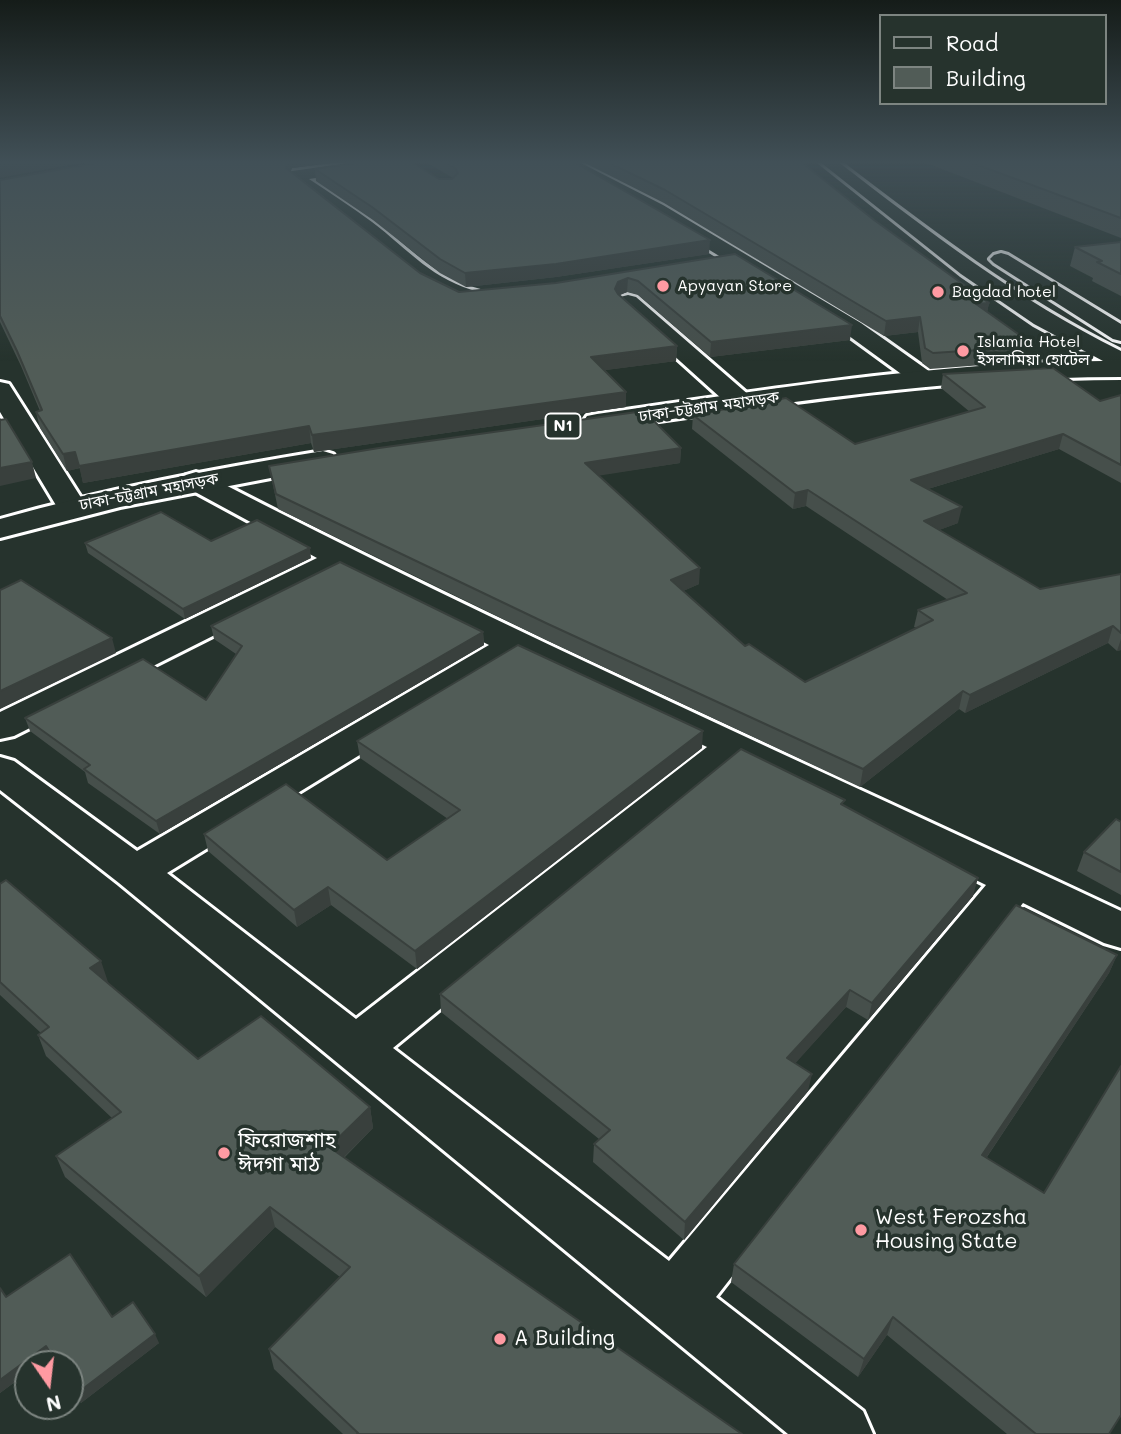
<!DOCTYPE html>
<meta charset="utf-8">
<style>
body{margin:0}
#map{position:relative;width:1121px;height:1434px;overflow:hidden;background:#26332d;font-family:Mali,sans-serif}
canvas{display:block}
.legend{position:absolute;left:879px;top:14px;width:228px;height:91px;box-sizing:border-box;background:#26332d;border:2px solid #7d8581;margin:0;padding:9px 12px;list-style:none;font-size:21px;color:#fff}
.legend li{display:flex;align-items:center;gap:14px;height:35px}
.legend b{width:35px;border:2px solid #7d8581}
.north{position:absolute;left:14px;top:1350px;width:70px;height:70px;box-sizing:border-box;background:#26332d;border:2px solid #7d8581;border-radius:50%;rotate:166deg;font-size:19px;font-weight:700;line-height:28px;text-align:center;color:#fff}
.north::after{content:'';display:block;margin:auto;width:24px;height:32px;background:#ff9aa2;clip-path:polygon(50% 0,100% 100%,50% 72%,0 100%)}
</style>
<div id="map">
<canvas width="1121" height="1434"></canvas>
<ul class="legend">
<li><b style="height:9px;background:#26332d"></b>Road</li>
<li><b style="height:19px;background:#515c57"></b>Building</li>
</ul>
<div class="north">N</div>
</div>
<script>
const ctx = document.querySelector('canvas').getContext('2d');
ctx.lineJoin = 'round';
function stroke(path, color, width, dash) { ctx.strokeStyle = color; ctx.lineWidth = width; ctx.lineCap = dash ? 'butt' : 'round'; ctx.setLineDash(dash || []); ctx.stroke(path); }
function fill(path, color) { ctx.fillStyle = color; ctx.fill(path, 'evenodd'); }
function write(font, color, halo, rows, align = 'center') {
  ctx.font = font + ' Mali,"Noto Sans Bengali",sans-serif'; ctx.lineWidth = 7; ctx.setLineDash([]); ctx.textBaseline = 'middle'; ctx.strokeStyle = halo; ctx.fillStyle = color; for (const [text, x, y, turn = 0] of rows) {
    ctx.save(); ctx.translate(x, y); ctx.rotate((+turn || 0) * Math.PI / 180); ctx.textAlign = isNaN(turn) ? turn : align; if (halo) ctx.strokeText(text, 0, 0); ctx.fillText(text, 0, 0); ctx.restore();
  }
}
const street = new Path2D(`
 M363,161H406L397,166L309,179C330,193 352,207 372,222C409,250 433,281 480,292L483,297L480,302C434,313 383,249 350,225C332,211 304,198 290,180L292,171Z
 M556,161H577L663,205L861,323L933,374L937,379L933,384L924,387L915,384L845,333L649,213Z
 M628,295L636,297L750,396L754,402L750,408L741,410L732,408L620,307L617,302L620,297Z
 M0,382L9,384L87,507L83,513L72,516L61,513L57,507L0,412Z
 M196,472L206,475C506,631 815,767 1121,911V948L1104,943L1023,903L716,1297L863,1411L873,1434H788L119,883L0,790V757L14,761L137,851L489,645L342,571L14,736L0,739V712L317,558L186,487L181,481L186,475ZM518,658L707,747L356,1019L167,873ZM739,763L986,885L669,1261L393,1048Z`);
const highway = new Path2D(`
 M819,161H837C928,231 1018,300 1121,351V377C944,377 771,405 597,430L587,428L583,422L587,416L597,414C765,390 933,362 1103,361L1034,324L961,274Z
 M1001,253L1008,255L1121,324V341L1113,339L994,263L990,259L994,255Z
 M323,451L333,454L337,460L333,466L120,507L0,538V519C106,489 214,469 323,451Z`);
stroke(street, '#fff', 6);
stroke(highway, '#fff', 6);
fill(street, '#26332d');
fill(highway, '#26332d');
fill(new Path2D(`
 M107,161H347L292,168L291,171L420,273L459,292L556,283L735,254L850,340L710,357L638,295L627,292L619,295L677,346L676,361L605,370L626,392V407L314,452L311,443L83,483L80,468L67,471L40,428L36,412L40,411L21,366L0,322V180Z
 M424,161H572L709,254L556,277L466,287L440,273L373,220L316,181L315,169L439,179H452L453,178Z
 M581,161H800L874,220L989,303L987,312L1021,336L1020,342L1026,347L1022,362L930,369L922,363L918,332L884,336L664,203Z
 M921,161H1121V238Z
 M1121,242V296L1092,281L1093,278L1070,266L1075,247Z
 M943,374L1100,401L1121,395V483L1059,449L928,489L958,523L939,530L1040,589L1121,574V650L1117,651L1108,643L965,713L959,709L860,787L548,641L278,509L269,466L681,448L680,463L599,475L699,584L683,591L745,646L805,682L917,628L914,627L918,610L948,600L806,506L793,509L692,429L693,415L855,444L970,412L941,388Z
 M211,541L311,558L185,619L88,553L85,543Z
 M211,626L483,632L484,645L160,834L88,783L85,772L30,731L25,718L206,700L236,654L214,639Z
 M357,741L702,748L417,969L331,905L297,927L208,851L204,834L387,860L448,819L360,758Z
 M844,805L973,896L868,1020L846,1007L795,1063L808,1091L684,1240L593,1162L594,1144L599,1139L441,1012L440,994Z
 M1121,822V895L1077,871L1084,852Z
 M0,884L107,982L198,1059L370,1107L373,1128L344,1158L742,1434H343L274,1369L269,1349L340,1277L275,1227L206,1297L65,1177L56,1156L112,1118L46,1056L38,1035L41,1033L0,995Z
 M1117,955L1109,973L987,1157L1109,1434H1007L887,1335L858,1377L731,1282L734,1264Z
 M0,1288L6,1297L159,1343L81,1403L70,1386V1364H56L50,1356L0,1393Z`), '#464f4b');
fill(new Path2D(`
 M28,161H92L0,178V166Z
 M289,161H347L292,168L287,179L286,168Z
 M710,240L709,254L556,277L466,287L465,273Z
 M628,278L627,292L618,296L615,289L618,282Z
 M989,303L986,318L976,304Z
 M920,317L918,332L884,336L886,321Z
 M852,325L850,340L710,357L711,342Z
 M1021,336L1018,347L1012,337Z
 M677,346L676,361L591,372V357Z
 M626,392V407L314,452L312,435Z
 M309,426L311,443L83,483L79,466Z
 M1063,434L1059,449L908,495L911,480Z
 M681,448L680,463L584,478L585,463Z
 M75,452L80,468L67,471L63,454Z
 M32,462L36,478L0,486V468Z
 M808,490L806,506L793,509L795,493Z
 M962,507L958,523L921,537L924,521Z
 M310,548L311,558L185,619L183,609Z
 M700,568L699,584L670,597L671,580Z
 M1113,626L1108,643L965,713L970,695Z
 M483,632L484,645L160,834L156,821Z
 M112,638L116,653L0,709V691Z
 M1121,639V650L1117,651Z
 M963,691L959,709L860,787L863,769Z
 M703,731L702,748L417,969L415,951Z
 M978,878L973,896L868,1020L872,1003Z
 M328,887L331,905L297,927L294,910Z
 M1117,955L1109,973L976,1173L982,1155Z
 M101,961L108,982L97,989L90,968Z
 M850,990L846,1007L784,1076L787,1058Z
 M812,1074L808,1091L684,1240L685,1222Z
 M370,1107L373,1128L333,1168L329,1147Z
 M270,1207L275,1227L206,1297L199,1276Z
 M893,1317L887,1335L858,1377L864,1359Z
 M155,1334L159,1343L81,1403L76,1394Z
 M46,1346L50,1356L39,1364H28V1372L0,1393V1380Z`), '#39403d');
const building = new Path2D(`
 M0,161H28L0,166Z
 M107,161H289L286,168L420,273L459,292L556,283L735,254L852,325L711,342L638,281L628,278L618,282L615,289L618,294L677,346L591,357L626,392L312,435L309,426L79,466L75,452L63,454L36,412L42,410L17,351L0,316V180Z
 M371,161H409L439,179H452L458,173L455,168L443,161H572L710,240L556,264L465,273L440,259L372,207L315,169Z
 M605,161H800L874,220L989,303L976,304L1021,336L1012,337L1026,347L933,353L925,348L920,317L886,321L665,190Z
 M967,161H1121V218Z
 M1121,242V274L1097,262L1102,261L1075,247Z
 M1053,368L1100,401L1121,395V465L1063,434L911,480L962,507L924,521L1040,589L1121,574V633L1113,626L970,695L963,691L863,769L548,624L276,494L269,466L379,448L644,411L681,448L585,463L700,568L671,580L745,646L749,644L805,682L933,620L918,610L967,593L808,490L795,493L693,415L786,398L855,444L985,407L943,374Z
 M6,419L32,462L0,468V420Z
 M161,512L211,541L257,520L310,548L183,609L85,543Z
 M340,562L483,632L156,821L84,769L90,765L25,718L143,659L206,700L242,646L211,626Z
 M21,580L112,638L0,691V590Z
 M518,645L703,731L415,951L328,887L294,910L204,834L286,784L387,860L460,810L357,741Z
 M741,749L845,800L841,804L978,878L872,1003L850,990L787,1058L812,1074L685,1222L594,1144L610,1130L440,994Z
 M1116,819L1121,822V872L1084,852Z
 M6,880L101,961L90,968L198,1059L261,1016L370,1107L329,1147L742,1434H357L358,1433L269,1349L350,1267L270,1207L199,1276L56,1156L121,1112L38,1035L49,1027L0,982V884Z
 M1016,905L1117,955L982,1155L1044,1193L1121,1066V1415L1109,1434H1036L893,1317L864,1359L734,1264Z
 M70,1254L112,1317L133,1302L155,1334L76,1394L70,1384V1364H57L46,1346L0,1380V1288L6,1297Z`);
fill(building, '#515c57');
stroke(building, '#39403d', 2);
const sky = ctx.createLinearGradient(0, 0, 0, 361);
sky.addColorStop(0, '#151c19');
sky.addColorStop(0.45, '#415057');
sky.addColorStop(1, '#41505700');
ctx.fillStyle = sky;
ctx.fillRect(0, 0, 1121, 361);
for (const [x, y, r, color] of [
 [663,286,7,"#ff9aa2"],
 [938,292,7,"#ff9aa2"],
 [963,351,7,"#ff9aa2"],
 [224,1153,7,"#ff9aa2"],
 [861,1230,7,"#ff9aa2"],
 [500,1339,7,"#ff9aa2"]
]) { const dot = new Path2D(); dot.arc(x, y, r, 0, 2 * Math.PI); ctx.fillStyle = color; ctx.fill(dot); stroke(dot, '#26332d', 2.5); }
write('16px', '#fff', '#26332d', [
 ["Apyayan Store",677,286],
 ["Bagdad hotel",952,292],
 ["Islamia Hotel",977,342],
 ["ইসলামিয়া হোটেল",977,360]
], 'left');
write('16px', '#fff', '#26332d', [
 ["ঢাকা-চট্টগ্রাম মহাসড়ক",709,407,-8],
 ["ঢাকা-চট্টগ্রাম মহাসড়ক",149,492,-11]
]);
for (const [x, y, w] of [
 [563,426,35]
]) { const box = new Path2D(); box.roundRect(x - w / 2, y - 12.5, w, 25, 5); ctx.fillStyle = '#26332d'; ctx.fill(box); stroke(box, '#fff', 2); }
write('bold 16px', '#fff', null, [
 ["N1",563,426]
]);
write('21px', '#fff', '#26332d', [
 ["ফিরোজশাহ",238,1141],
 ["ঈদগা মাঠ",238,1165],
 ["West Ferozsha",875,1218],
 ["Housing State",875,1242],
 ["A Building",514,1339]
], 'left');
</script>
